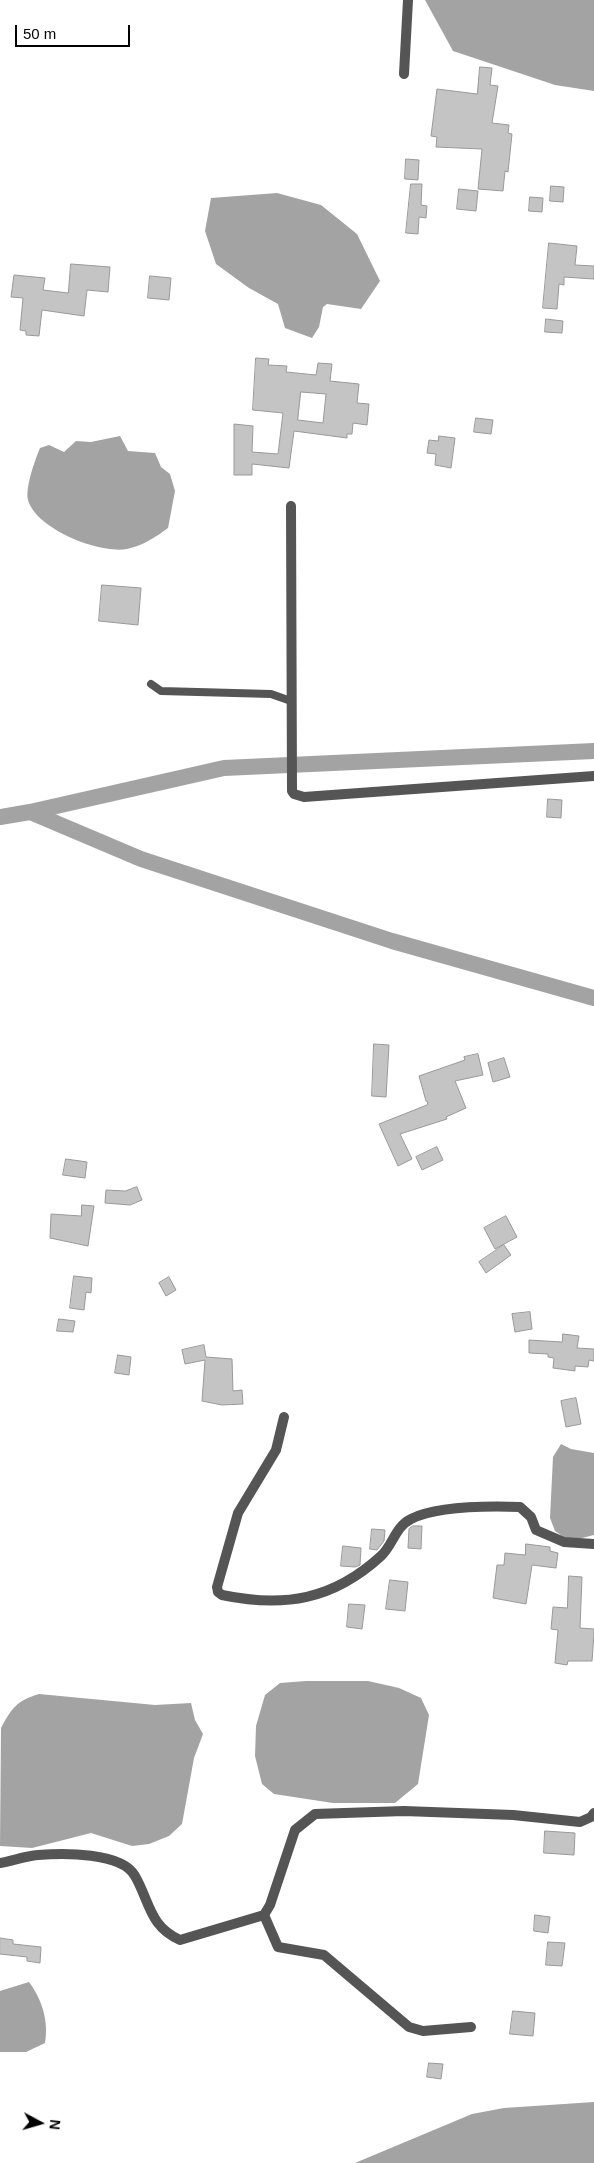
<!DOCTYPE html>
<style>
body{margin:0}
#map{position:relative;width:594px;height:2163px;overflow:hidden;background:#fff;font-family:Helvetica,sans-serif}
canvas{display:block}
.north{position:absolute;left:15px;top:2098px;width:50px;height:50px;-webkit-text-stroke:4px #fff;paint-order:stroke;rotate:96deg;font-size:14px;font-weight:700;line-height:20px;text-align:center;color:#000}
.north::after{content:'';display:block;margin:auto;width:18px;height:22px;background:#000;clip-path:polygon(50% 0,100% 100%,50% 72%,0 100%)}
.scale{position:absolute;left:15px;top:25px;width:115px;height:22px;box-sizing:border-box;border:2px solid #000;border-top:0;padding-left:6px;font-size:15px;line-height:18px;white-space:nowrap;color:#000;-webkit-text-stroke:4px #fff;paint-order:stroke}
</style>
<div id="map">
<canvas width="594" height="2163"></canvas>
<div class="north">N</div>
<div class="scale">50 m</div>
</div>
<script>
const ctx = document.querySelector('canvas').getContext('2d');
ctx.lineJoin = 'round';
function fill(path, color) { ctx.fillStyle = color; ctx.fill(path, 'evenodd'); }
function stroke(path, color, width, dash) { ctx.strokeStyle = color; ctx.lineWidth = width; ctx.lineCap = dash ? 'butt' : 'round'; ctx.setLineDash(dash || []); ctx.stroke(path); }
fill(new Path2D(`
 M425,0H594V91L555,85L453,51Z
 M277,193L321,205L357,234L380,281L361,309L327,304L323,307L319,327L312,338L285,328L278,304L249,288L216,264L205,231L211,198Z
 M120,436L128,451L155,453L161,467L170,474L175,491L168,528C156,537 142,546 127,549C99,554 36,529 28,500C25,488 35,460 40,448L49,445L64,452L76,441L91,442Z
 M561,1444L571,1449L594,1453V1535L578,1539L565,1538L555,1531L550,1518L553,1457Z
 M306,1681H368L399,1688L421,1698L429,1715L418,1784L395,1803H333L274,1794L262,1784L255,1756L256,1726L265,1695L280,1683Z
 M39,1694L155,1705L191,1703L195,1720L203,1734L194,1758L182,1824L169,1836L149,1844L132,1846L91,1833L32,1848L0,1846L1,1728C12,1708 16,1701 39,1694Z
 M29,1982C42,1999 49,2022 45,2043L26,2052H0V1991Z
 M594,2102V2163H355L472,2114L504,2108Z`), '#a3a3a3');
stroke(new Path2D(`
 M30,812L224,768L594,751
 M0,817L30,812L141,859L392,941L594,998`), '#a3a3a3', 16);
const building = new Path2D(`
 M480,67L492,68L490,85L498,86L492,123L509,125L508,133L512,134L508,172L505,171L503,191L478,189L482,149L436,147L437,137L431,136L437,89L477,94Z
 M406,159L419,160L418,180L405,179Z
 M411,184H422L421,205L427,206L426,218L419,217L418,234L406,233Z
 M551,186L564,187L563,202L550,201Z
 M459,189L478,191L476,211L457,209Z
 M530,197L543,198L542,212L529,211Z
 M549,243L577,246L575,265L594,266V279L564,277V285L559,284L557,309L543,308Z
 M71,264L110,267L108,292L87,290L84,316L42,310L39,336L26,335V331L20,330L23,298L11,297L14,275L45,278L43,290L68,293Z
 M150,276L171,278L169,300L148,298Z
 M546,319L563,321L562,333L545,332Z
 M256,358L269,359L268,365L287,366L286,372L316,375L318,363L332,364L330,381L359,384L357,403L369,404L367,425L353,423L352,434H347V438L294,431L289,468L252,464V475H234V424L253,426L252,452L278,454L283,413L253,410ZM301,392L326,394L323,423L298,420Z
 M476,418L493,420L491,434L474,432Z
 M439,436L455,438L451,468L435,465L436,454L427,453L429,440L438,441Z
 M102,585L141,588L138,625L99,621Z
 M548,799L562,800L561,818L547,817Z
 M374,1044L389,1045L386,1097L372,1096Z
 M478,1054L483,1075L455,1081L466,1108L446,1117L447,1119L400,1134L412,1159L398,1166L379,1124L427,1105L428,1102L426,1101L419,1076L465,1060L464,1057Z
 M504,1058L510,1077L493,1082L488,1063Z
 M437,1147L443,1160L422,1170L416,1157Z
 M66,1159L87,1162L85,1178L63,1175Z
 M137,1187L142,1200L130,1205L105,1203L106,1190L125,1191Z
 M82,1205L94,1206L88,1246L50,1238L51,1214L81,1216Z
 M506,1216L517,1237L495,1249L484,1228Z
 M504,1245L511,1255L486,1273L479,1262Z
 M74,1276L92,1278L91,1293L86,1292L84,1310L70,1308Z
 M169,1277L176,1290L166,1296L159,1283Z
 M530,1312L532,1329L515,1332L512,1314Z
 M59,1319L75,1321L73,1332L57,1331Z
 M563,1334L579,1336L577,1348L594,1349V1361L589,1360L588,1367L575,1366V1371L553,1368L554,1358L548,1357V1354L529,1353V1340L562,1342Z
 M204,1345L206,1357L232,1359L233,1391L242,1390L243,1404L222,1405L202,1401L205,1360L185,1364L182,1350Z
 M118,1355L131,1357L129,1375L115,1373Z
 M576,1398L581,1424L566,1427L561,1401Z
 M413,1526H422L421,1549L408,1548L409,1529Z
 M372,1529L385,1530L384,1541L377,1550L370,1549Z
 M526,1544L550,1547V1551L558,1553L556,1568L532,1565L526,1604L493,1598L497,1565H504L505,1553L525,1555Z
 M343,1546L361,1548L360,1565L355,1567L341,1566Z
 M569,1576L582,1577L580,1628L594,1629V1634L592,1661H568L567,1665L555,1663L558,1630L551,1629L553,1607L567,1608Z
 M390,1580L408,1582L405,1611L386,1609Z
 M349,1604L365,1605L362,1629L347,1627Z
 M545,1831L575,1833L574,1855L544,1853Z
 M535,1915L550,1917L548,1933L534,1931Z
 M0,1938L13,1940V1944L41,1947L40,1963L27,1961V1957L0,1954Z
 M548,1942L565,1943L562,1966L546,1965Z
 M513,2011L535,2013L533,2036L510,2034Z
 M429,2063L443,2064L441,2079L427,2077Z`);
fill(building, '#c4c4c4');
stroke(building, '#999', 1);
stroke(new Path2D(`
 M151,684L161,691L271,694L291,701`), '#555', 8);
stroke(new Path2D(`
 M404,74L408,0
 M291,506L292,791L294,794L304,797L594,776
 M284,1417L276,1450L238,1513L217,1587L218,1592L222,1595C284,1608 333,1600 381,1556C393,1545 395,1527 411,1519C437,1506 490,1506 520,1507L531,1517L536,1530L564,1542L594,1544
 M264,1915L278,1947L324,1955L409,2027L423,2031L471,2027`), '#555', 10);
stroke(new Path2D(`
 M0,1863C12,1861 25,1856 38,1855C63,1853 122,1852 135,1876C150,1902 149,1926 180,1940L264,1915L270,1905L295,1830L315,1814L404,1811L513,1815L580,1822L591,1817L594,1813`), '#555', 10);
</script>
